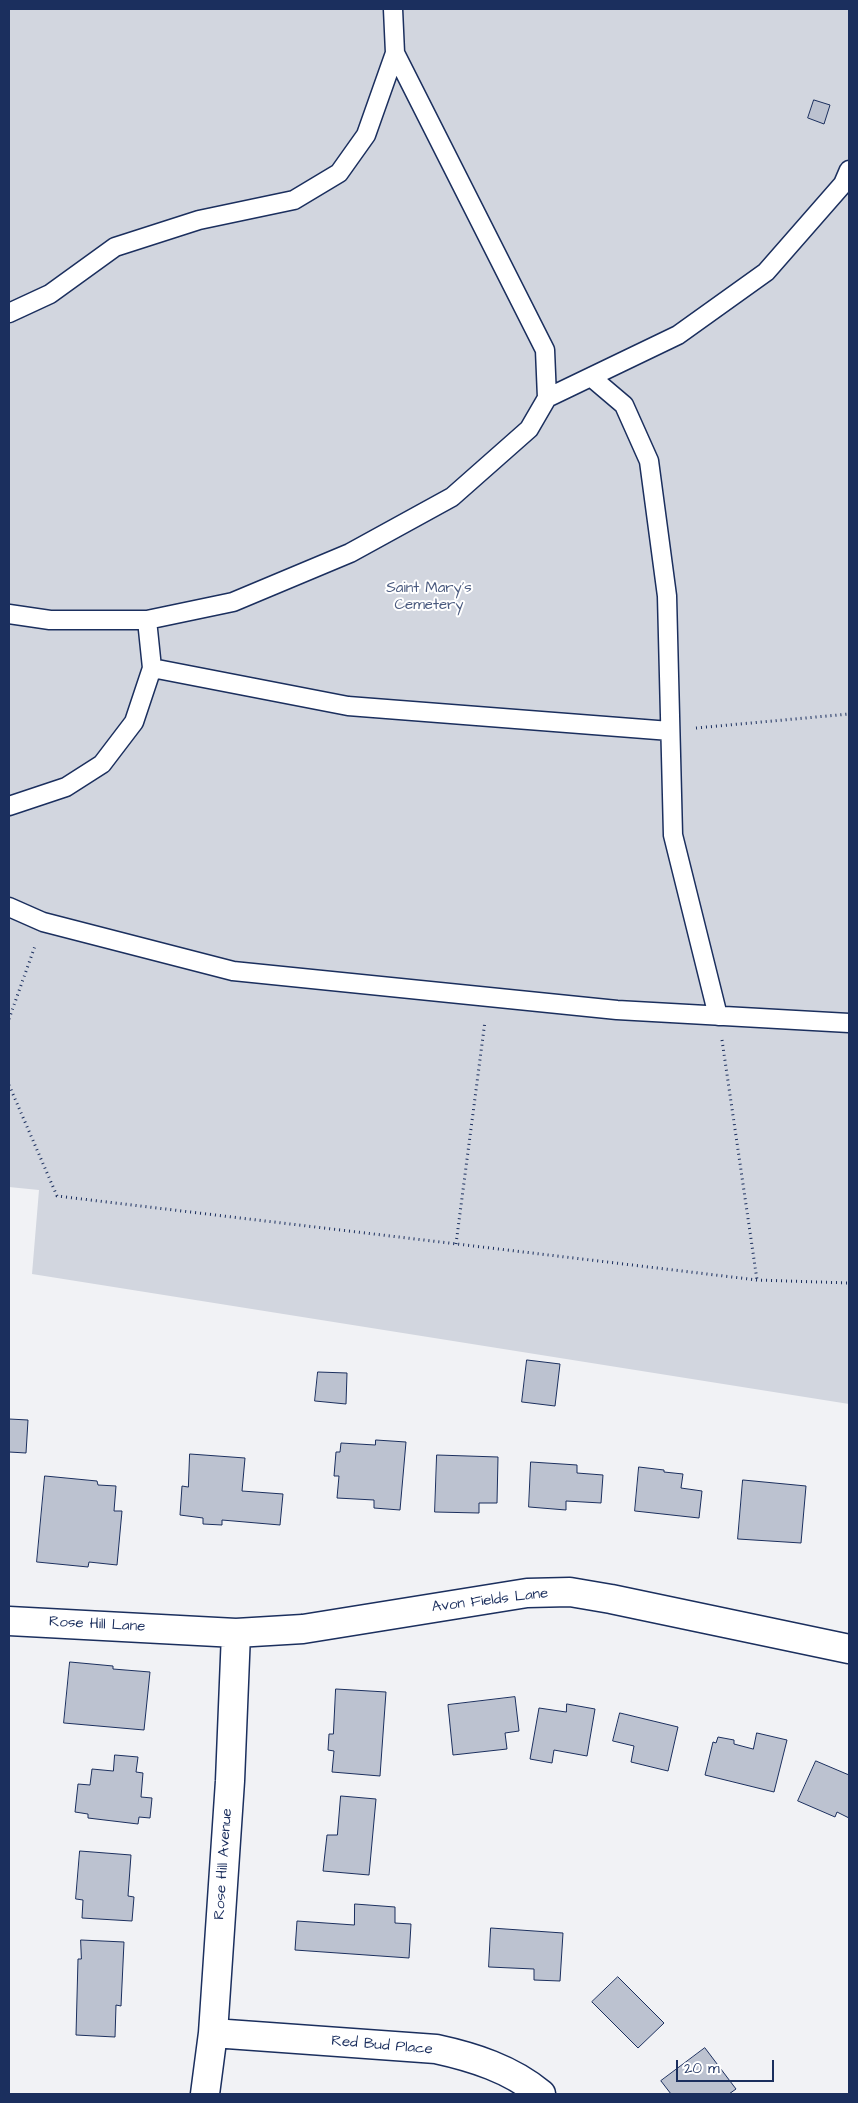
<!DOCTYPE html>
<meta charset="utf-8">
<style>
body{margin:0}
#map{position:relative;width:858px;height:2103px;overflow:hidden;background:#f1f2f5;font-family:"Architects Daughter",sans-serif}
canvas{display:block}
.frame{position:absolute;inset:0;border:10px solid #1b2f5e;pointer-events:none}
.scale{position:absolute;left:676px;top:2060px;width:98px;height:22px;box-sizing:border-box;border:2px solid #1b2f5e;border-top:0;padding-left:6px;font-size:15px;line-height:18px;white-space:nowrap;color:#1b2f5e;-webkit-text-stroke:4px #fff;paint-order:stroke}
</style>
<div id="map">
<canvas width="858" height="2103"></canvas>
<div class="frame"></div>
<div class="scale">20 m</div>
</div>
<script>
const ctx = document.querySelector('canvas').getContext('2d');
ctx.lineJoin = 'round';
function fill(path, color) { ctx.fillStyle = color; ctx.fill(path, 'evenodd'); }
function stroke(path, color, width, dash) { ctx.strokeStyle = color; ctx.lineWidth = width; ctx.lineCap = dash ? 'butt' : 'round'; ctx.setLineDash(dash || []); ctx.stroke(path); }
function write(font, color, halo, rows, align = 'center') {
  ctx.font = font + ' "Architects Daughter",sans-serif'; ctx.lineWidth = 4; ctx.setLineDash([]); ctx.textBaseline = 'middle'; ctx.strokeStyle = halo; ctx.fillStyle = color; for (const [text, x, y, turn = 0] of rows) {
    ctx.save(); ctx.translate(x, y); ctx.rotate((+turn || 0) * Math.PI / 180); ctx.textAlign = isNaN(turn) ? turn : align; if (halo) ctx.strokeText(text, 0, 0); ctx.fillText(text, 0, 0); ctx.restore();
  }
}
fill(new Path2D(`
 M9,9H849V1404L32,1274L39,1190L9,1187Z`), '#d2d6df');
const building = new Path2D(`
 M814,100L830,105L824,124L808,118Z
 M527,1360L560,1364L555,1406L522,1402Z
 M318,1372L347,1373L346,1404L315,1401Z
 M9,1419L28,1420L26,1453L9,1452Z
 M376,1440L406,1442L400,1510L374,1508V1500L337,1498L339,1476H334L336,1452H340L341,1443L375,1445Z
 M190,1454L245,1458L242,1491L283,1494L280,1525L222,1520V1525L203,1524V1518L180,1515L182,1486L188,1487Z
 M437,1455L498,1457L497,1503H479V1513L435,1512Z
 M531,1462L577,1465V1473L603,1475L601,1503L566,1501V1510L529,1507Z
 M639,1467L664,1470V1472L683,1474L681,1488L702,1491L699,1518L635,1511Z
 M45,1476L97,1481L98,1485L116,1486L114,1511H122L117,1565L89,1562L88,1567L37,1562Z
 M743,1480L806,1486L801,1543L738,1539Z
 M70,1662L113,1666V1669L150,1672L144,1730L64,1723Z
 M336,1689L386,1692L380,1776L332,1772L334,1751L328,1750L329,1734H333Z
 M515,1697L519,1731L505,1733L507,1749L453,1755L448,1705Z
 M567,1704L595,1709L587,1756L554,1750L552,1763L530,1759L539,1708L566,1712Z
 M620,1713L678,1727L668,1771L631,1762L634,1746L613,1741Z
 M757,1733L787,1740L774,1792L705,1775L713,1742L716,1743L718,1737L734,1740V1744L753,1749Z
 M115,1755L138,1757L136,1772L143,1773L141,1797L152,1798L150,1818L139,1817L138,1824L88,1818V1814L75,1812L78,1784L90,1785L92,1769L113,1771Z
 M816,1761L849,1775V1818L837,1812L835,1817L798,1801Z
 M341,1796L376,1799L369,1875L323,1871L327,1835H337Z
 M80,1851L131,1855L128,1896L134,1897L132,1921L82,1918L83,1900L76,1899Z
 M355,1904L395,1907V1923L411,1924L409,1958L295,1950L297,1921L354,1925Z
 M491,1928L563,1933L560,1981L534,1980V1969L489,1967Z
 M81,1940L124,1942L121,2006L116,2005L115,2037L76,2035L78,1959H81Z
 M618,1977L664,2023L638,2048L592,2002Z
 M705,2048L736,2089L729,2094H671L661,2081Z`);
fill(building, '#bcc2d0');
stroke(building, '#1b2f5e', 1);
const service = new Path2D(`
 M9,313L50,294L115,247L199,220L294,200L339,173L366,135L395,53L393,9
 M591,377L624,405L649,461L667,596L673,835L718,1016
 M547,398L678,335L766,272L843,184L849,170
 M9,614L50,620H147L233,602L350,553L452,497L529,429L547,398L545,350L395,53
 M152,668L348,706L670,731
 M9,806L66,787L102,764L134,722L152,668L147,620
 M9,907L43,922L233,971L617,1010L849,1023`);
const minor = new Path2D(`
 M9,1621L236,1633L303,1629L527,1593L570,1592L611,1599L849,1649
 M213,2033L436,2049C473,2057 511,2069 541,2094
 M205,2094L213,2033L230,1781L236,1633`);
stroke(service, '#1b2f5e', 21);
stroke(minor, '#1b2f5e', 31);
stroke(new Path2D(`
 M696,728L849,714
 M9,1019L35,946
 M722,1040L757,1280
 M9,1085L57,1196L757,1280L849,1283
 M456,1244L485,1021`), '#1b2f5e', 3, [1, 4]);
stroke(service, '#fff', 18);
stroke(minor, '#fff', 28);
write('15px', '#49597e', '#fff', [
 ["Saint Mary’s",429,589],
 ["Cemetery",429,606]
]);
write('15px', '#1b2f5e', '#fff', [
 ["Avon Fields Lane",490,1601,-7],
 ["Rose Hill Lane",97,1625,3],
 ["Rose Hill Avenue",224,1864,-86],
 ["Red Bud Place",382,2046,5]
]);
</script>
